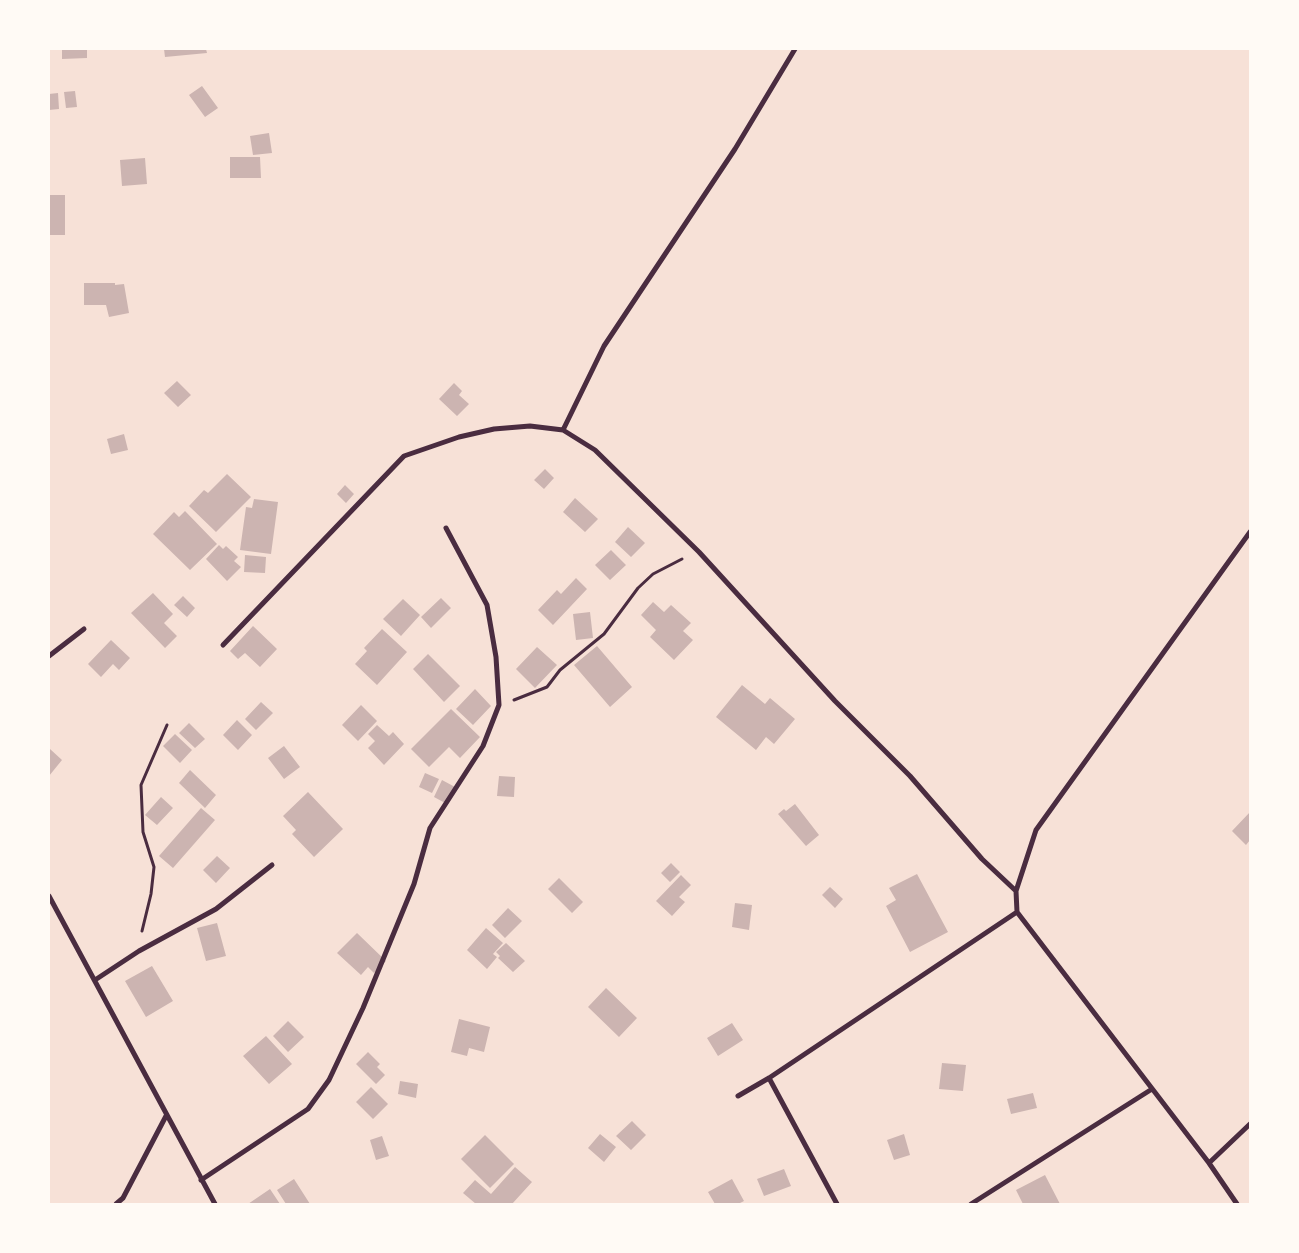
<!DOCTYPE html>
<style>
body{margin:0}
#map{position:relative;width:1299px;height:1253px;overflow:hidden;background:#f7e1d7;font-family:Raleway,sans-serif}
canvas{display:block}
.frame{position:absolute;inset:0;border:50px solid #fffaf5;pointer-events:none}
</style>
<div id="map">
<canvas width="1299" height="1253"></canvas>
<div class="frame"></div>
</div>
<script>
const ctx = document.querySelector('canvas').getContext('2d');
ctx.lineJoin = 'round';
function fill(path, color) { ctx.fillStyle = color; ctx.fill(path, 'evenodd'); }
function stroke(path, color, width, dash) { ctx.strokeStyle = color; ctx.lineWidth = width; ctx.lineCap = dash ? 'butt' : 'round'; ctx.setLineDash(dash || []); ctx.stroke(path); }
fill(new Path2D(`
 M62,49H87V58L62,59Z
 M164,49H206L207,53L165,57Z
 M202,86L218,108L205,117L189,95Z
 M75,91L77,107L66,108L64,92Z
 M58,93L59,109L49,110V94Z
 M269,133L272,153L253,155L250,136Z
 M230,157H260L261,178H230Z
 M145,158L147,184L122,186L120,160Z
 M49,195H65V235H49Z
 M84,283H115V285L124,284L129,313L109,317L106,305H84Z
 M177,381L191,395L178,407L164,393Z
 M454,383L462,391L459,395L469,404L457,416L439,399Z
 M124,434L128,450L111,454L107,439Z
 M545,469L554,478L544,489L534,480Z
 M227,474L251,497L216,532L189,506L204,490L208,493Z
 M345,485L354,494L346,503L337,494Z
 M575,498L598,519L585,532L563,512Z
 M254,499L278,502L271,554L240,550L246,507L252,508Z
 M185,511L217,544L190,570L153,534L174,512L179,517Z
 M628,527L645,543L631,557L615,542Z
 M219,545L223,549L226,546L238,557L234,561L241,567L227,581L206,559Z
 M611,550L626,565L610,580L595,565Z
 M245,555L266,557L265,573L244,572Z
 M576,578L587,589L553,625L538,610L557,590L561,594Z
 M153,593L173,614L164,623L177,636L165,648L131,613Z
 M183,596L195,608L187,617L174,605Z
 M441,598L451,608L431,628L421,617Z
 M403,599L420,615L401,636L383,619Z
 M653,602L664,612L671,605L691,623L683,631L693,640L674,660L650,637L656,630L641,615Z
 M590,612L593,638L576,640L573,614Z
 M253,626L277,649L260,667L245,653L238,659L230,651Z
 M382,629L407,652L377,685L355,664L367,651L364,648Z
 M111,640L130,658L119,670L113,664L101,677L88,664Z
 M597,646L632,687L610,707L574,665Z
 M537,647L557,665L535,688L516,669Z
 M428,654L460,686L444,702L413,669Z
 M742,685L765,704L770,698L795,719L774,744L766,737L756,750L716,717Z
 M475,689L491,706L473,725L456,709Z
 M261,702L273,713L256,730L245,719Z
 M361,705L377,721L358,741L342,725Z
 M451,709L480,737L460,758L449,747L429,767L411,749Z
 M237,720L252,735L238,750L223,735Z
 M189,723L205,739L195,748L179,733Z
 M377,725L389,736L393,732L404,744L384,765L368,748L375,741L368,734Z
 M175,734L192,750L180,763L163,746Z
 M284,746L300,767L284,779L268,758Z
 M50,749L62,760L49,776V750Z
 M190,770L216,795L205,808L179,783Z
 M425,773L439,779L432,793L419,787Z
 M499,776L515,777L514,797L497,796Z
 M442,780L455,787L447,804L434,797Z
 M308,792L343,829L314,857L292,834L296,830L283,816Z
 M161,797L173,808L157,825L145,815Z
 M795,804L819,835L806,846L778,814L784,809L786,811Z
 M201,808L215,820L173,868L159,856Z
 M1250,812V840L1246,845L1232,831Z
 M217,856L230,868L216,883L203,870Z
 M671,863L680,872L670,882L661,873Z
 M917,874L948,932L910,952L886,906L896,900L889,888Z
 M681,875L691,885L679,897L685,902L672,916L656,901Z
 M559,878L583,902L572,913L548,889Z
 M830,887L843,899L835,908L822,895Z
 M735,903L752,905L749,930L732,927Z
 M508,908L522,921L505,938L492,925Z
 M217,923L226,956L206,961L197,928Z
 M486,928L503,943L493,954L497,957L487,969L467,950Z
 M357,933L386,961L374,973L368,967L361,975L337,953Z
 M506,943L525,961L513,972L498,958L500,956L496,952Z
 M152,966L173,1001L146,1017L125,981Z
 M606,988L637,1018L619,1037L588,1007Z
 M459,1019L490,1027L484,1052L469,1048L467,1056L451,1052Z
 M288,1021L304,1037L288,1052L273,1036Z
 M732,1023L743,1040L718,1056L707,1038Z
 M266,1036L292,1064L269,1084L243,1056Z
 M368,1052L380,1064L377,1067L385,1075L376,1084L356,1064Z
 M942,1063L966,1065L963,1091L939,1089Z
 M400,1081L418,1084L416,1098L398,1094Z
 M371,1087L388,1104L373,1119L356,1102Z
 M1033,1093L1037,1108L1011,1114L1007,1099Z
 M632,1121L646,1135L631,1150L616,1136Z
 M600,1134L616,1147L604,1162L588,1148Z
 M904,1134L910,1155L894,1160L887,1140Z
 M485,1135L514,1164L490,1188L461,1159Z
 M382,1136L389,1156L376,1160L370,1140Z
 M515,1167L532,1182L512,1204H476L463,1193L475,1180L491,1194Z
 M784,1169L791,1186L764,1196L757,1179Z
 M1045,1175L1060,1204H1023L1016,1190Z
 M294,1179L310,1204H286L277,1190Z
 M732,1179L744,1201L738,1204H715L708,1192Z
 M270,1189L280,1204H248Z`), '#ccb4b1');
stroke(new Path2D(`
 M514,700L547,687L560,670L604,634L638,588L653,574L682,559
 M142,931L151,894L154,867L143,832L141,785L167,725`), '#4a2c40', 3);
stroke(new Path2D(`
 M563,430L604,346L735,149L795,49
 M223,645L404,456L459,437L494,429L530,426L563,430L595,450L699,552L835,701L910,776L982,859L1016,891
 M49,656L84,629
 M49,896L215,1204
 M95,980L139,951L216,909L272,865
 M769,1078L837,1204
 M738,1096L769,1078L1017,912
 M1209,1163L1250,1124
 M201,1180L308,1109L329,1080L363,1008L414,884L430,828L483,746L499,705L496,657L487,605L446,528
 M116,1204L123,1198L166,1116
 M971,1204L1152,1089
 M1237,1204L1209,1163L1017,912L1016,891L1036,830L1250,532`), '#4a2c40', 5);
</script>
